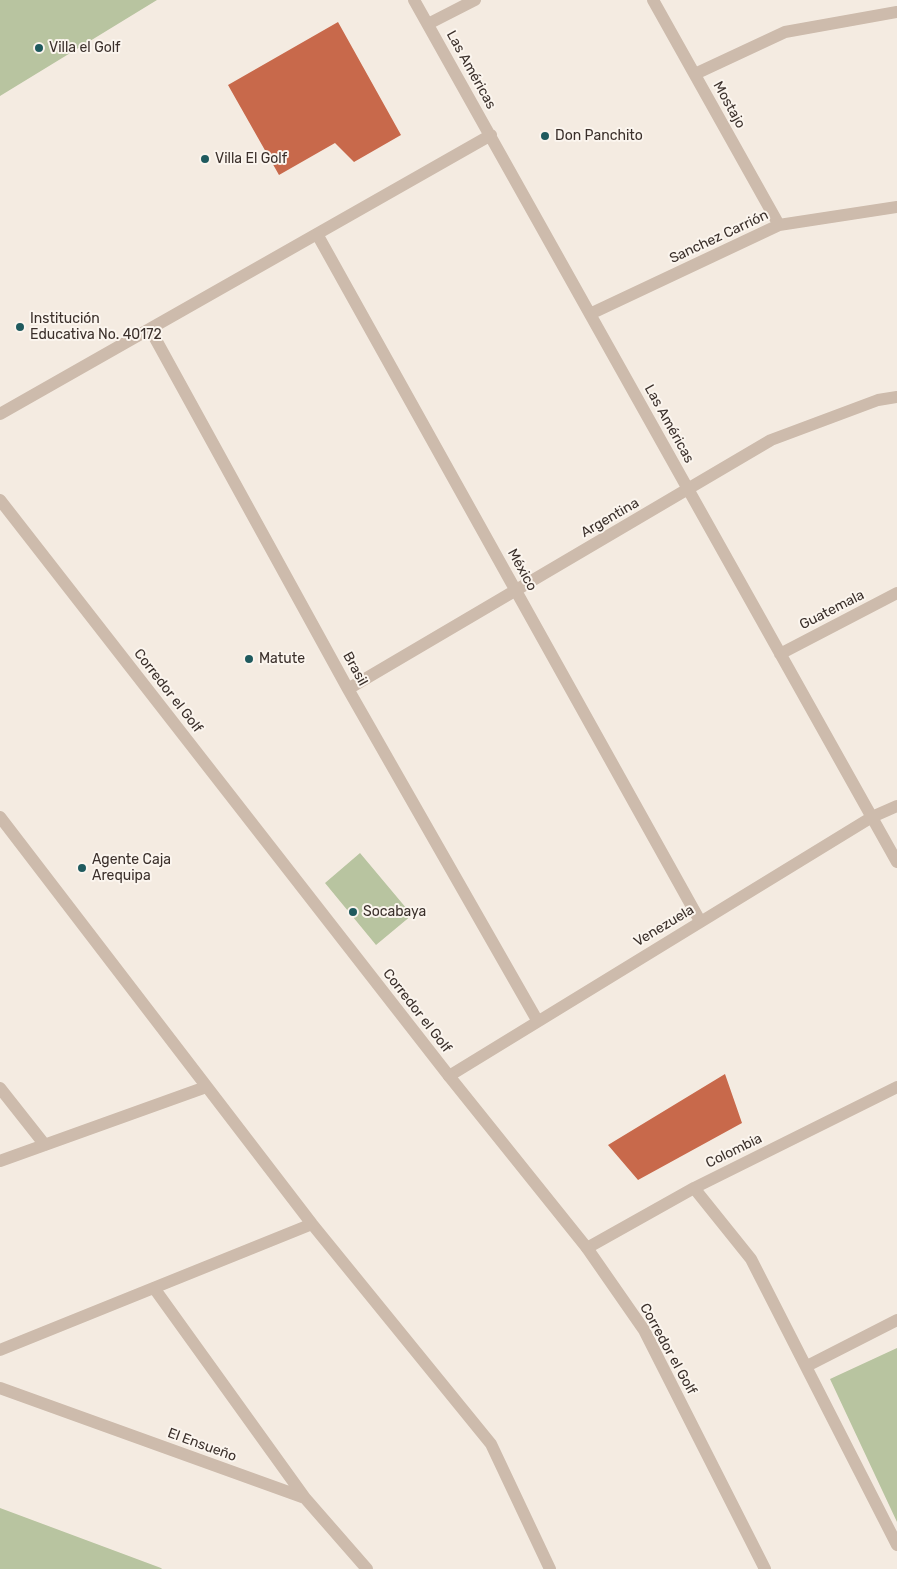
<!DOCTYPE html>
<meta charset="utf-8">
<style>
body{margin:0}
canvas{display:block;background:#f4ebe1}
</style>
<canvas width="897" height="1569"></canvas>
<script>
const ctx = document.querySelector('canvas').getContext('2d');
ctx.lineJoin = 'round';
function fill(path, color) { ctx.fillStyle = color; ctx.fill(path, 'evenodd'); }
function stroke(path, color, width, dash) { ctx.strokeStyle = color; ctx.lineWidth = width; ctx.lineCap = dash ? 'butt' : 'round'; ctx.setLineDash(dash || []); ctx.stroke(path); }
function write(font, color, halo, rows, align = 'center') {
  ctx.font = font + ' Rubik,sans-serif'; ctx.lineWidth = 4; ctx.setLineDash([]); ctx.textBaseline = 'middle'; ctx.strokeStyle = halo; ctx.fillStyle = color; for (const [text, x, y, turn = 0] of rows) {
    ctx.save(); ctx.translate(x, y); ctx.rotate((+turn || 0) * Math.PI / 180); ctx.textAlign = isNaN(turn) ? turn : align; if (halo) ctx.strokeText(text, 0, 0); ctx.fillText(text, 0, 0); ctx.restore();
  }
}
fill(new Path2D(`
 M0,0H157L0,96Z
 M360,853L412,915L376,945L325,883Z
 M897,1348V1522L830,1379Z
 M0,1508L161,1568L162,1569H0Z`), '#b8c4a0');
fill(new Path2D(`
 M338,22L401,135L354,162L335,143L279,175L228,85Z
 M725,1074L742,1123L638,1180L608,1145Z`), '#c8694b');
stroke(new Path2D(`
 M414,0L897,862
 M653,0L779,225
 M428,24L475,0
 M695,74L785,32L897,12
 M317,234L700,921
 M590,314L779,225L897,207
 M150,329L348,689L537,1020
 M0,414L491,135
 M780,654L897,593
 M348,689L771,440L878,400L897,397
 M0,817L312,1224L491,1444L550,1569
 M449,1076L872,817L897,806
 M0,1088L45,1145
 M0,1161L206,1087
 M694,1188L751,1259L897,1545
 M587,1248L694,1188L897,1087
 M154,1288L305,1498
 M0,1350L312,1224
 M807,1366L897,1320
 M0,1388L305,1498L367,1569`), '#cdbbac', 12);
stroke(new Path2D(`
 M0,500L449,1076L587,1248L644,1330L765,1569`), '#cdbbac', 12);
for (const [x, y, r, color] of [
 [39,48,5,"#1f5a5e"],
 [545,136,5,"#1f5a5e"],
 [205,159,5,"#1f5a5e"],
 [20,327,5,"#1f5a5e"],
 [249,659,5,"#1f5a5e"],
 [82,868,5,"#1f5a5e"],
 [353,912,5,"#1f5a5e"]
]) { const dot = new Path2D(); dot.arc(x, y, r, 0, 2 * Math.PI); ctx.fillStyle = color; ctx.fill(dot); stroke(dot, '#fbf5ee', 2); }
write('14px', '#3b302b', '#fbf5ee', [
 ["Villa el Golf",49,48],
 ["Don Panchito",555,136],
 ["Villa El Golf",215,159],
 ["Institución",30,319],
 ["Educativa No. 40172",30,335],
 ["Matute",259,659],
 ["Agente Caja",92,860],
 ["Arequipa",92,876],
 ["Socabaya",363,912]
], 'left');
write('14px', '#3b302b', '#fbf5ee', [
 ["Las Américas",471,70,61],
 ["Mostajo",729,105,61],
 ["Sanchez Carrión",719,237,-25],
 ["Las Américas",669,424,61],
 ["Argentina",610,518,-30],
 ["México",522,570,61],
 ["Guatemala",832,610,-27],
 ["Brasil",355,669,61],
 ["Corredor el Golf",168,691,52],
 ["Venezuela",664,926,-31],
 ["Corredor el Golf",417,1011,52],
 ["Colombia",734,1151,-26],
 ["Corredor el Golf",668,1349,61],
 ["El Ensueño",202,1445,20]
]);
</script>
